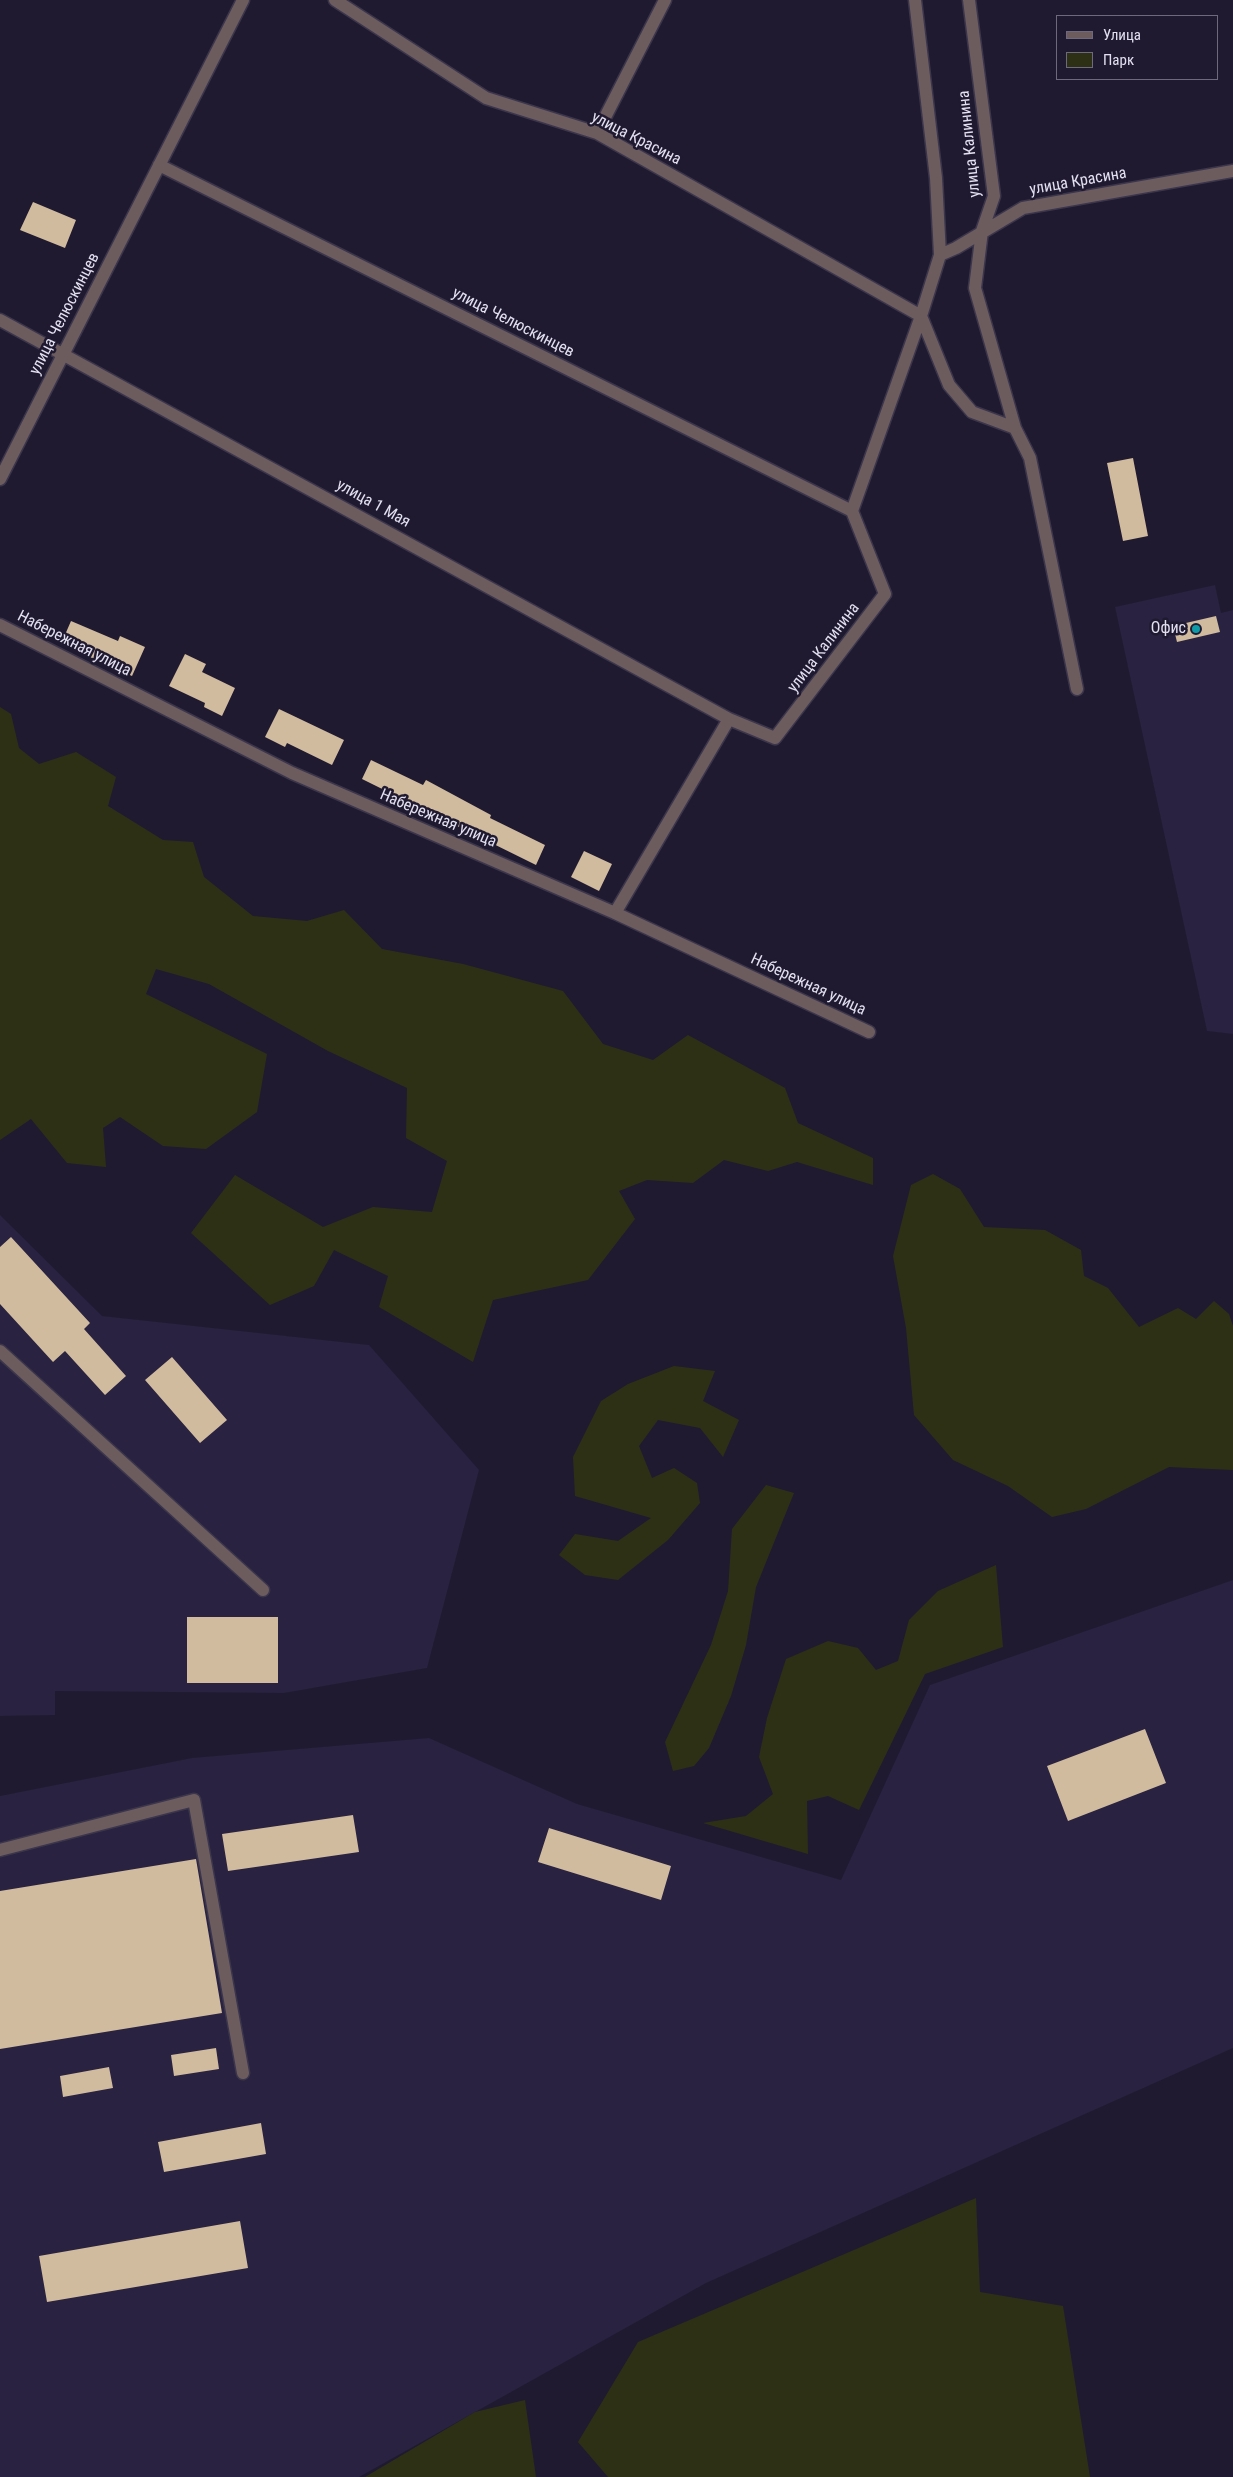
<!DOCTYPE html>
<meta charset="utf-8">
<style>
body{margin:0}
#map{position:relative;width:1233px;height:2477px;overflow:hidden;background:#201a31;font-family:"Roboto Condensed",sans-serif}
canvas{display:block}
.legend{position:absolute;left:1056px;top:15px;width:162px;height:65px;box-sizing:border-box;background:#201a31;border:1px solid #6e697d;margin:0;padding:6px 9px;list-style:none;font-size:15px;color:#e3e0f0}
.legend li{display:flex;align-items:center;gap:10px;height:25px}
.legend b{width:25px;border:1px solid #6e697d}
</style>
<div id="map">
<canvas width="1233" height="2477"></canvas>
<ul class="legend">
<li><b style="height:6px;background:#6c5c5e"></b>Улица</li>
<li><b style="height:14px;background:#2e3016"></b>Парк</li>
</ul>
</div>
<script>
const ctx = document.querySelector('canvas').getContext('2d');
ctx.lineJoin = 'round';
function fill(path, color) { ctx.fillStyle = color; ctx.fill(path, 'evenodd'); }
function stroke(path, color, width, dash) { ctx.strokeStyle = color; ctx.lineWidth = width; ctx.lineCap = dash ? 'butt' : 'round'; ctx.setLineDash(dash || []); ctx.stroke(path); }
function write(font, color, halo, rows, align = 'center') {
  ctx.font = font + ' "Roboto Condensed",sans-serif'; ctx.lineWidth = 5; ctx.setLineDash([]); ctx.textBaseline = 'middle'; ctx.strokeStyle = halo; ctx.fillStyle = color; for (const [text, x, y, turn = 0] of rows) {
    ctx.save(); ctx.translate(x, y); ctx.rotate((+turn || 0) * Math.PI / 180); ctx.textAlign = isNaN(turn) ? turn : align; if (halo) ctx.strokeText(text, 0, 0); ctx.fillText(text, 0, 0); ctx.restore();
  }
}
fill(new Path2D(`
 M1215,585L1221,613L1233,610V1034L1207,1031L1115,607Z
 M0,1215L102,1316L369,1345L479,1470L427,1668L284,1693L55,1691V1715L0,1716Z
 M1233,1580V2048L706,2283L359,2477H0V1796L192,1758L429,1738L577,1804L841,1880L930,1685Z`), '#292240');
fill(new Path2D(`
 M0,707L11,714L19,748L39,764L76,752L116,777L108,806L163,840L193,842L204,877L253,916L307,921L344,910L382,949L463,964L563,991L603,1044L653,1060L688,1035L785,1088L798,1123L873,1158V1185L797,1162L768,1171L724,1160L693,1183L647,1180L619,1191L635,1219L588,1280L493,1300L473,1362L379,1307L388,1276L334,1250L314,1286L270,1305L191,1233L235,1175L323,1227L373,1207L432,1212L447,1161L406,1138L407,1088L328,1051L209,984L156,969L146,994L267,1054L257,1112L206,1149L163,1146L120,1117L103,1128L106,1167L67,1163L31,1119L0,1140Z
 M933,1174L960,1189L984,1227L1045,1230L1081,1250L1084,1276L1108,1288L1139,1327L1178,1308L1196,1319L1214,1301L1229,1314L1233,1326V1470L1169,1467L1086,1509L1052,1517L1008,1486L953,1460L914,1415L906,1328L893,1256L911,1185Z
 M674,1366L715,1371L703,1401L739,1420L723,1457L700,1428L658,1420L639,1446L652,1478L674,1468L697,1483L700,1503L668,1540L618,1580L585,1575L559,1555L575,1534L618,1541L651,1518L575,1496L573,1457L601,1401L628,1384Z
 M766,1485L794,1493L756,1587L746,1645L731,1696L709,1748L694,1766L673,1771L665,1742L711,1645L728,1591L732,1529Z
 M996,1565L1003,1647L925,1674L859,1810L828,1796L807,1801L808,1854L703,1823L746,1816L773,1794L759,1757L767,1718L786,1659L828,1641L858,1648L876,1670L898,1661L909,1620L938,1591Z
 M976,2198L980,2292L1063,2306L1090,2477H608L578,2442L638,2342Z
 M525,2400L536,2477H365L475,2412Z`), '#2e3016');
fill(new Path2D(`
 M33,202L76,220L65,248L20,230Z
 M1133,458L1148,536L1123,541L1107,463Z
 M1216,616L1220,632L1177,642L1173,626Z
 M71,621L118,641L120,636L145,647L132,676L61,644Z
 M185,654L206,664L202,672L235,688L222,716L204,707L205,703L169,686Z
 M279,709L344,740L332,765L287,743L285,747L265,737Z
 M371,760L423,785L426,780L491,815L490,818L545,845L536,865L362,779Z
 M584,851L612,864L599,891L571,877Z
 M11,1237L90,1323L84,1329L126,1376L105,1395L65,1351L53,1362L0,1304V1247Z
 M172,1357L227,1420L200,1443L145,1380Z
 M187,1617H278V1683H187Z
 M1145,1729L1166,1783L1068,1821L1047,1766Z
 M353,1815L359,1852L228,1871L222,1834Z
 M549,1828L671,1866L661,1900L538,1862Z
 M196,1859L222,2013L0,2049V1891Z
 M216,2048L219,2069L174,2076L171,2055Z
 M109,2067L113,2088L63,2097L60,2076Z
 M261,2123L266,2154L164,2172L158,2142Z
 M240,2221L248,2268L47,2302L39,2256Z`), '#d0bb9e');
const minor = new Path2D(`
 M335,0L486,98L597,133L921,316L949,385L972,412L1015,428L1030,458L1077,689
 M969,0L994,196L982,231L975,288L1015,428
 M597,133L665,0
 M159,165L852,511
 M940,255L956,248L1023,208L1233,171
 M0,320L729,719
 M0,479L243,0
 M0,625L292,773L615,913L869,1032
 M615,913L729,719L775,738L885,594L852,511L921,316L940,255L936,178L915,0
 M0,1351L263,1590
 M0,1850L194,1800L243,2073`);
stroke(minor, '#3b364c', 15);
stroke(minor, '#6c5c5e', 12);
for (const [x, y, r, color] of [
 [1196,629,5,"#0f9aa8"]
]) { const dot = new Path2D(); dot.arc(x, y, r, 0, 2 * Math.PI); ctx.fillStyle = color; ctx.fill(dot); stroke(dot, '#201a31', 2); }
write('16px', '#e3e0f0', '#201a31', [
 ["улица Красина",636,139,27],
 ["улица Калинина",970,144,-96],
 ["улица Красина",1078,182,-10],
 ["улица Челюскинцев",65,314,-63],
 ["улица Челюскинцев",513,323,27],
 ["улица 1 Мая",373,504,29],
 ["Набережная улица",74,644,27],
 ["улица Калинина",824,648,-53],
 ["Набережная улица",438,819,23],
 ["Набережная улица",808,985,25]
]);
write('16px', '#e3e0f0', '#201a31', [
 ["Офис",1186,629]
], 'right');
</script>
